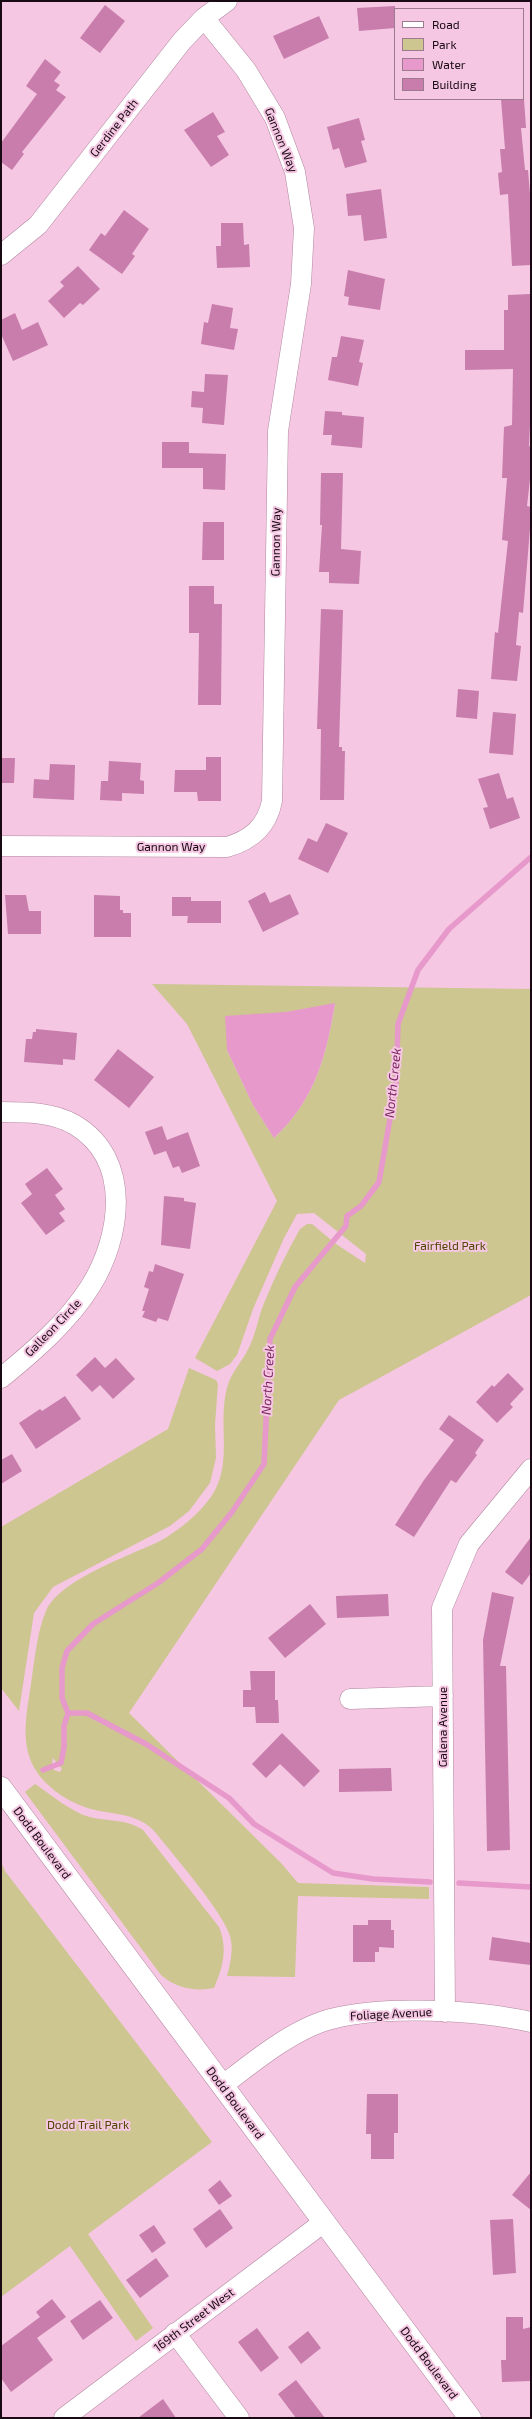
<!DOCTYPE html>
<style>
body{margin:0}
#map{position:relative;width:532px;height:2419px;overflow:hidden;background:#f5c7e2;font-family:"Exo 2",sans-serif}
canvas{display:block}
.frame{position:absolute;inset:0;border:2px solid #180913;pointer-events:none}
.legend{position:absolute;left:394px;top:8px;width:130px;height:92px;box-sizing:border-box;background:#f5c7e2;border:1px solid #9d7b8f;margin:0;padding:5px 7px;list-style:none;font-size:12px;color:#180913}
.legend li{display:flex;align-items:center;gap:8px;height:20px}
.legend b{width:20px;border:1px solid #9d7b8f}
</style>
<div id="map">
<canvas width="532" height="2419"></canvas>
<div class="frame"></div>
<ul class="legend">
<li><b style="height:5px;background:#fff"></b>Road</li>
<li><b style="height:11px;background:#cdc690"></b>Park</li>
<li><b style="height:11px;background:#e699ca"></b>Water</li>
<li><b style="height:11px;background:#c87dac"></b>Building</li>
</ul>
</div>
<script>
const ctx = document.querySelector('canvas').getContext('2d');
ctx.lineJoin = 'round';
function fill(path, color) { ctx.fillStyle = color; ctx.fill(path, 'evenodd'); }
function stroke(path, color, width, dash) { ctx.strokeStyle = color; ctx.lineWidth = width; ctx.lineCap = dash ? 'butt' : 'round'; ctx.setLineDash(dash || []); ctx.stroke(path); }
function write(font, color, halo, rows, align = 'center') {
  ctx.font = font + ' "Exo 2",sans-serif'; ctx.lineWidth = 4; ctx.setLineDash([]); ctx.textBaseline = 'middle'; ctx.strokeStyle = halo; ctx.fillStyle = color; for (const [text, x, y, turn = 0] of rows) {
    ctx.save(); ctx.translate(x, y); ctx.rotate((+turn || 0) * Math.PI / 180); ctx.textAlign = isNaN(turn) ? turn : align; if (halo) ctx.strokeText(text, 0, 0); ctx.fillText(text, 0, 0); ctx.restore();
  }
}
fill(new Path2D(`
 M152,984L531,989V1295L339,1400L129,1713L281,1863L298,1883L429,1887V1899L298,1896L295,1977L227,1976C230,1965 233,1952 231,1940C228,1917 173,1855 156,1833C139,1813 115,1815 91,1809C74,1804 58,1795 46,1783C21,1758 24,1729 29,1697C34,1670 35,1637 46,1611C59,1580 129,1556 160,1541C178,1531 199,1514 211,1497C234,1463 217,1425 227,1388C231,1371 245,1359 251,1343C257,1329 259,1314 265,1301C275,1276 287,1252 300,1229L307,1224H312L336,1244L365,1263L366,1254L314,1213L297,1214L284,1238L253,1309L237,1355L230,1364L217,1371L195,1358L277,1201L187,1024ZM335,1004C326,1057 315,1100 274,1138L253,1105L227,1050L286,1012ZM53,1758L62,1769L60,1772L54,1770L52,1764Z
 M189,1368L216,1380L218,1384L215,1425L216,1458L210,1483L189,1511L170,1526L53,1587L34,1613L19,1711L1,1688V1527L168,1429Z
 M35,1784C50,1794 64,1806 81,1814C102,1823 124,1817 143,1830L219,1927C228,1949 223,1967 214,1988C195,1992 176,1988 161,1975L25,1792Z
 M1,1862L5,1871L212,2142L88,2234L153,2328L136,2341L70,2246L1,2297Z`), '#cdc690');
fill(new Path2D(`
 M335,1003C326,1057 315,1100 274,1138L253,1105L227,1050L225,1016L286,1012Z`), '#e699ca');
stroke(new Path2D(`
 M68,1713H87L146,1744L229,1798L254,1824L333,1873L373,1879L430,1882
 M43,1770L61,1763L64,1747V1726L68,1713L62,1698V1668L67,1651L93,1624L158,1583L202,1549L232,1512L264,1464L270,1339L295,1287L346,1226L347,1216L361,1206L379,1182L396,1084L398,1024L418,970L449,929L531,857
 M459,1883L531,1887`), '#e699ca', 5.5);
fill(new Path2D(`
 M105,5L125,21L100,53L80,38Z
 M395,6V28L359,31L357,8Z
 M319,16L329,38L284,59L273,36Z
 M45,59L61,72L54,81L60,85L56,90L66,97L22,152L24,154L12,170L1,162V143L37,94L26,86Z
 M501,99H524L526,128H521L525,170H528L531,206V265L512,266L508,194L500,195L498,173L502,172L500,149H505Z
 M213,112L225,132L217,136L229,155L211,167L184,130Z
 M359,118L365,140L361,141L367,162L345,168L339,148L333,150L327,127Z
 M381,189L387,238L364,241L361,215L348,216L346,194Z
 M124,210L149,229L132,254L135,256L122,274L89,250L101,233L105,236Z
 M221,223H243L244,245L249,244L250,267L217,268L216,246H221Z
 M78,266L100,289L83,305L80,303L64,318L48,301L64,286L60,282Z
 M348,270L385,279L380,310L348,305L349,297L344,296Z
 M530,294L531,404L529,446L531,447V470L527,506L531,507V517L523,613L519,612L516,645L521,646L517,681L491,679L495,632L498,633L508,541L502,540L507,478H502L504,427L512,425L513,369L465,370V350H504V310H508V295Z
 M212,304L233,308L230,328L238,329L234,350L201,344L204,322L208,323Z
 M15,313L22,330L38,322L48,345L13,361L1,334V320Z
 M341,336L364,340L359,362L363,363L358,386L328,380L332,357H337Z
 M205,374L228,375L224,425L202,423L203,408L191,407L192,391L204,392Z
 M325,411L342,412V415L364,417L362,448L331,445L332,435H323Z
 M162,442H189V453L226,454L225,490L203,489V468H162Z
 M321,473H343L341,549L361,551L359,584L329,583V572H319L322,525H320Z
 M203,522H224V560H202Z
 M189,586H214V604H222L221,705H198L199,633H189Z
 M321,609L343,610L339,747H342V751H345L344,800H320L321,729H317Z
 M458,689L479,691L477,719L456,717Z
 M493,712L516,714L513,755L489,753Z
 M206,757H221V801H198L197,792H174L175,770H206Z
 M1,758H15L14,783H1Z
 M109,761L141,763L140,780L144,781V794L122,793V801L100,800L101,781H108Z
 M50,764L75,765L74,800L33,798L34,779L49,780Z
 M499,773L507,799L513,797L520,818L490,829L483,808L488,807L478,779Z
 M326,823L348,833L328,873L298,859L308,838L317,842Z
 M265,892L270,903L290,894L299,914L263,932L248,901Z
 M5,895H26L29,911H41V934H8Z
 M94,895L120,896V910H123V913H131V937H94Z
 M172,897H191V901H221V923H187L188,916H172Z
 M36,1029L77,1033L75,1060L63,1059V1065L24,1062L26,1039H32L33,1032H36Z
 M118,1049L154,1077L129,1108L94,1080Z
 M162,1126L167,1140L188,1132L200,1166L182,1173L179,1166L173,1168L166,1151L154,1155L145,1132Z
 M47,1168L63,1189L55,1195L65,1209L59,1213L65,1221L46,1235L21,1203L32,1194L25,1184Z
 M164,1196L184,1198V1201L196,1203L190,1249L161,1245Z
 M155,1264L184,1274L168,1321L158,1318L156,1322L142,1317L145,1311H142L149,1289L144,1287L149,1271L153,1272Z
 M95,1357L105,1368L116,1358L135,1379L113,1399L100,1385L92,1392L76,1375Z
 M508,1373L524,1389L510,1404L513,1407L497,1423L476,1402L492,1385L494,1387Z
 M65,1396L81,1419L36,1449L19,1423L40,1409L42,1411Z
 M449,1415L484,1440L475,1453L477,1455L456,1483L451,1480L414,1537L395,1525L424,1480L454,1440L439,1429Z
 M12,1454L22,1471L1,1484V1460Z
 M531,1537V1573L522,1585L505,1572Z
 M492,1592L514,1597L500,1666H506L510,1850L487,1851L483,1640Z
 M388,1594L389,1616L337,1618L336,1596Z
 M310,1604L326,1624L285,1658L268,1638Z
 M250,1671H275V1700H278L279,1723H256L255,1707H243V1690H251Z
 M282,1733L320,1771L304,1787L280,1764L266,1778L252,1764Z
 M391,1768L392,1791L339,1792V1769Z
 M368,1920H391V1930H394V1948L379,1947V1952H375V1962H353V1925H368Z
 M492,1937L531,1943V1965L489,1960Z
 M367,2094H398V2133H394V2159H371V2134H366Z
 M531,2172V2210L512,2195Z
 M220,2180L232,2196L219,2205L208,2190Z
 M220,2209L233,2228L206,2248L193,2229Z
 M513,2219L516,2273L493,2275L490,2220Z
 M154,2225L166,2243L152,2253L139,2235Z
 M156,2258L169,2276L140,2298L126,2280Z
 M52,2299L66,2317L37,2338L53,2360L11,2392L1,2378V2346L40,2317L36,2312Z
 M100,2300L113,2318L83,2340L70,2321Z
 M506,2317H523V2329L531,2327V2381L502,2382L501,2360H506Z
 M257,2328L279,2358L261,2372L238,2342Z
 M308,2331L321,2348L301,2364L288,2347Z
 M296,2380L325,2418H296L278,2394Z
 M163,2399L176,2418H138Z`), '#c87dac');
const street = new Path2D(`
 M1,255L38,225L182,41L204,18L227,1
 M1,846L227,847C251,840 267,827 272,801L278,431L301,284L304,228L295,172L275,118L246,70L204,18
 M1,1112C26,1112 53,1112 75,1125C133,1160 121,1238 90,1287C68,1322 33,1352 1,1378
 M350,1699L443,1696
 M445,2012L442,1608L469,1544L531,1469
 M222,2086C253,2062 293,2029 331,2019C385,2005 477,2010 531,2022
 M175,2333L239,2418
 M64,2418L324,2222`);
const secondary = new Path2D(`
 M1,1788L470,2418`);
stroke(street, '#b287a1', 21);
stroke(secondary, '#b287a1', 23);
stroke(street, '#fff', 20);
stroke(secondary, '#fff', 22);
write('12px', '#180913', '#f5c7e2', [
 ["Gerdine Path",114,128,-52],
 ["Gannon Way",281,140,68],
 ["Gannon Way",276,542,-89],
 ["Gannon Way",171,847],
 ["Galleon Circle",53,1328,-46],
 ["Galena Avenue",443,1727,-90],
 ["Dodd Boulevard",42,1843,53],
 ["Foliage Avenue",391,2014,-3],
 ["Dodd Boulevard",235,2103,53],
 ["169th Street West",194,2320,-37],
 ["Dodd Boulevard",429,2363,53]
]);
write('12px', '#4f4700', '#f5c7e2', [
 ["Fairfield Park",450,1246],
 ["Dodd Trail Park",88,2125]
]);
write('italic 13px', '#7d2563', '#f5c7e2', [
 ["North Creek",393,1083,-84],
 ["North Creek",268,1380,-87]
]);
</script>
